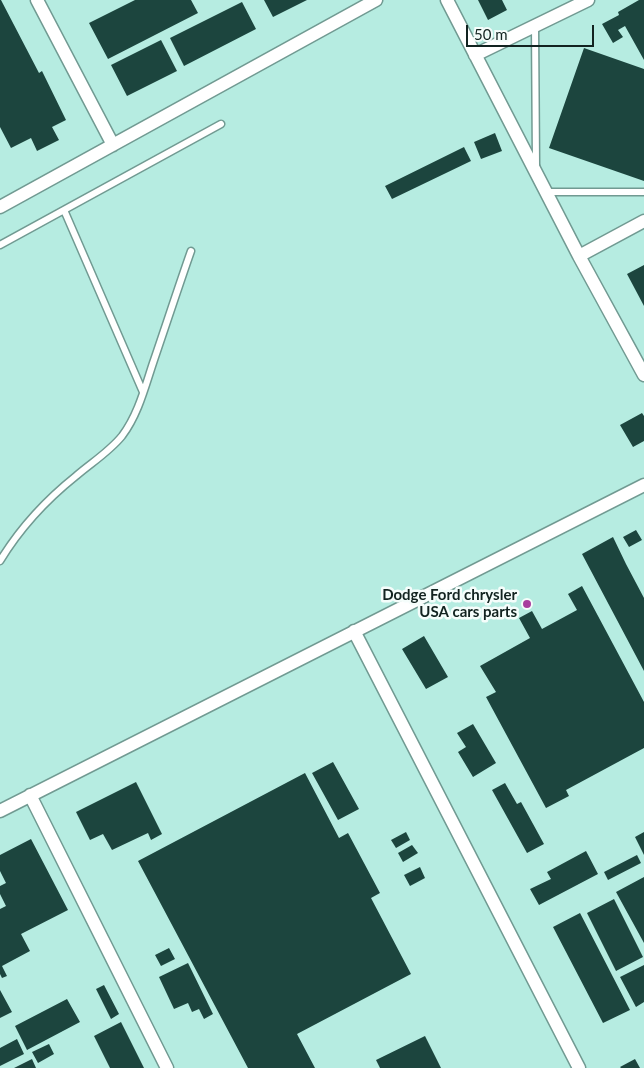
<!DOCTYPE html>
<style>
body{margin:0}
#map{position:relative;width:644px;height:1068px;overflow:hidden;background:#ccf9f0;font-family:Lato,sans-serif}
canvas{display:block}
.scale{position:absolute;left:466px;top:25px;width:128px;height:22px;box-sizing:border-box;border:2px solid #122320;border-top:0;padding-left:6px;font-size:15px;line-height:18px;white-space:nowrap;color:#122320;-webkit-text-stroke:4px #f5fdfb;paint-order:stroke}
</style>
<div id="map">
<canvas width="644" height="1068"></canvas>
<div class="scale">50 m</div>
</div>
<script>
const ctx = document.querySelector('canvas').getContext('2d');
ctx.lineJoin = 'round';
function fill(path, color) { ctx.fillStyle = color; ctx.fill(path, 'evenodd'); }
function stroke(path, color, width, dash) { ctx.strokeStyle = color; ctx.lineWidth = width; ctx.lineCap = dash ? 'butt' : 'round'; ctx.setLineDash(dash || []); ctx.stroke(path); }
function write(font, color, halo, rows, align = 'center') {
  ctx.font = font + ' Lato,sans-serif'; ctx.lineWidth = 5; ctx.setLineDash([]); ctx.textBaseline = 'middle'; ctx.strokeStyle = halo; ctx.fillStyle = color; for (const [text, x, y, turn = 0] of rows) {
    ctx.save(); ctx.translate(x, y); ctx.rotate((+turn || 0) * Math.PI / 180); ctx.textAlign = isNaN(turn) ? turn : align; if (halo) ctx.strokeText(text, 0, 0); ctx.fillText(text, 0, 0); ctx.restore();
  }
}
fill(new Path2D(`
 M0,0H644V1068H0Z`), '#b6ece1');
fill(new Path2D(`
 M0,0H1L39,73L42,71L66,120L52,127L59,140L37,151L31,138L11,148L0,127Z
 M135,0H191L198,13L108,59L89,23Z
 M264,0H307L273,17Z
 M478,0H502L507,10L488,20Z
 M639,0H644V60L625,26L618,30L623,37L613,43L602,24L619,15L618,12Z
 M242,2L256,29L184,66L170,38Z
 M161,40L177,71L127,96L111,65Z
 M584,48L644,69V181L549,148Z
 M495,133L502,151L481,159L474,142Z
 M464,147L471,161L392,199L385,186Z
 M644,265V306L627,274Z
 M642,413L644,416V441L633,447L620,425Z
 M636,530L642,540L629,547L623,537Z
 M613,537L626,564L644,598V671L582,554Z
 M582,586L644,702V748L566,790L569,796L546,808L486,697L496,692L480,666L530,638L519,618L532,611L542,629L577,610L568,594Z
 M424,636L448,677L426,689L402,649Z
 M473,724L496,763L473,777L458,752L466,747L457,733Z
 M333,762L359,809L338,820L312,773Z
 M305,773L339,838L348,833L380,893L371,898L411,974L297,1034L315,1068H248L138,861Z
 M136,782L162,834L151,840L148,833L112,850L103,834L90,840L76,812Z
 M505,783L517,804L521,802L544,844L527,853L492,790Z
 M406,832L410,840L396,848L391,840Z
 M644,832V855L635,837Z
 M31,839L68,910L21,934L30,951L2,966L7,976L2,978L0,974V909L6,906L0,894V886L6,883L0,871V855Z
 M412,845L418,853L403,862L398,853Z
 M586,851L598,874L539,905L530,889L551,879L547,872Z
 M637,855L641,863L608,880L604,872Z
 M420,867L425,878L410,886L404,875Z
 M644,877V943L616,892Z
 M614,899L643,957L616,971L587,913Z
 M580,913L630,1010L603,1023L553,927Z
 M169,948L175,959L161,966L155,955Z
 M188,963L213,1014L204,1019L199,1009L192,1012L188,1003L174,1009L159,977Z
 M644,965V1002L636,1007L620,977Z
 M104,985L119,1014L111,1019L96,989Z
 M0,990L12,1012L0,1018Z
 M67,999L80,1022L27,1050L15,1026Z
 M121,1022L144,1068H110L94,1036Z
 M425,1036L441,1068H380L376,1060Z
 M17,1039L24,1054L0,1066V1048Z
 M49,1044L54,1054L38,1063L32,1052Z
 M32,1059L36,1068H14Z
 M635,1059L640,1068H621L620,1067Z`), '#1c453e');
const service = new Path2D(`
 M535,25L536,165
 M546,192H644
 M64,210L143,392
 M0,245L221,124
 M0,561C20,528 46,500 76,476C91,463 109,452 122,436C138,415 145,387 153,363C166,325 178,288 191,251`);
const minor = new Path2D(`
 M37,0L113,145
 M447,0L579,256L644,375
 M475,55L588,0
 M0,207L376,0
 M579,256L644,221
 M354,631L579,1068
 M30,795L167,1068
 M0,811L644,485`);
stroke(service, '#719a92', 9);
stroke(minor, '#719a92', 15);
stroke(service, '#fff', 6);
stroke(minor, '#fff', 12);
for (const [x, y, r, color] of [
 [527,604,5,"#a83d9e"]
]) { const dot = new Path2D(); dot.arc(x, y, r, 0, 2 * Math.PI); ctx.fillStyle = color; ctx.fill(dot); stroke(dot, '#f5fdfb', 2); }
write('bold 15px', '#122320', '#f5fdfb', [
 ["Dodge Ford chrysler",517,595],
 ["USA cars parts",517,612]
], 'right');
</script>
